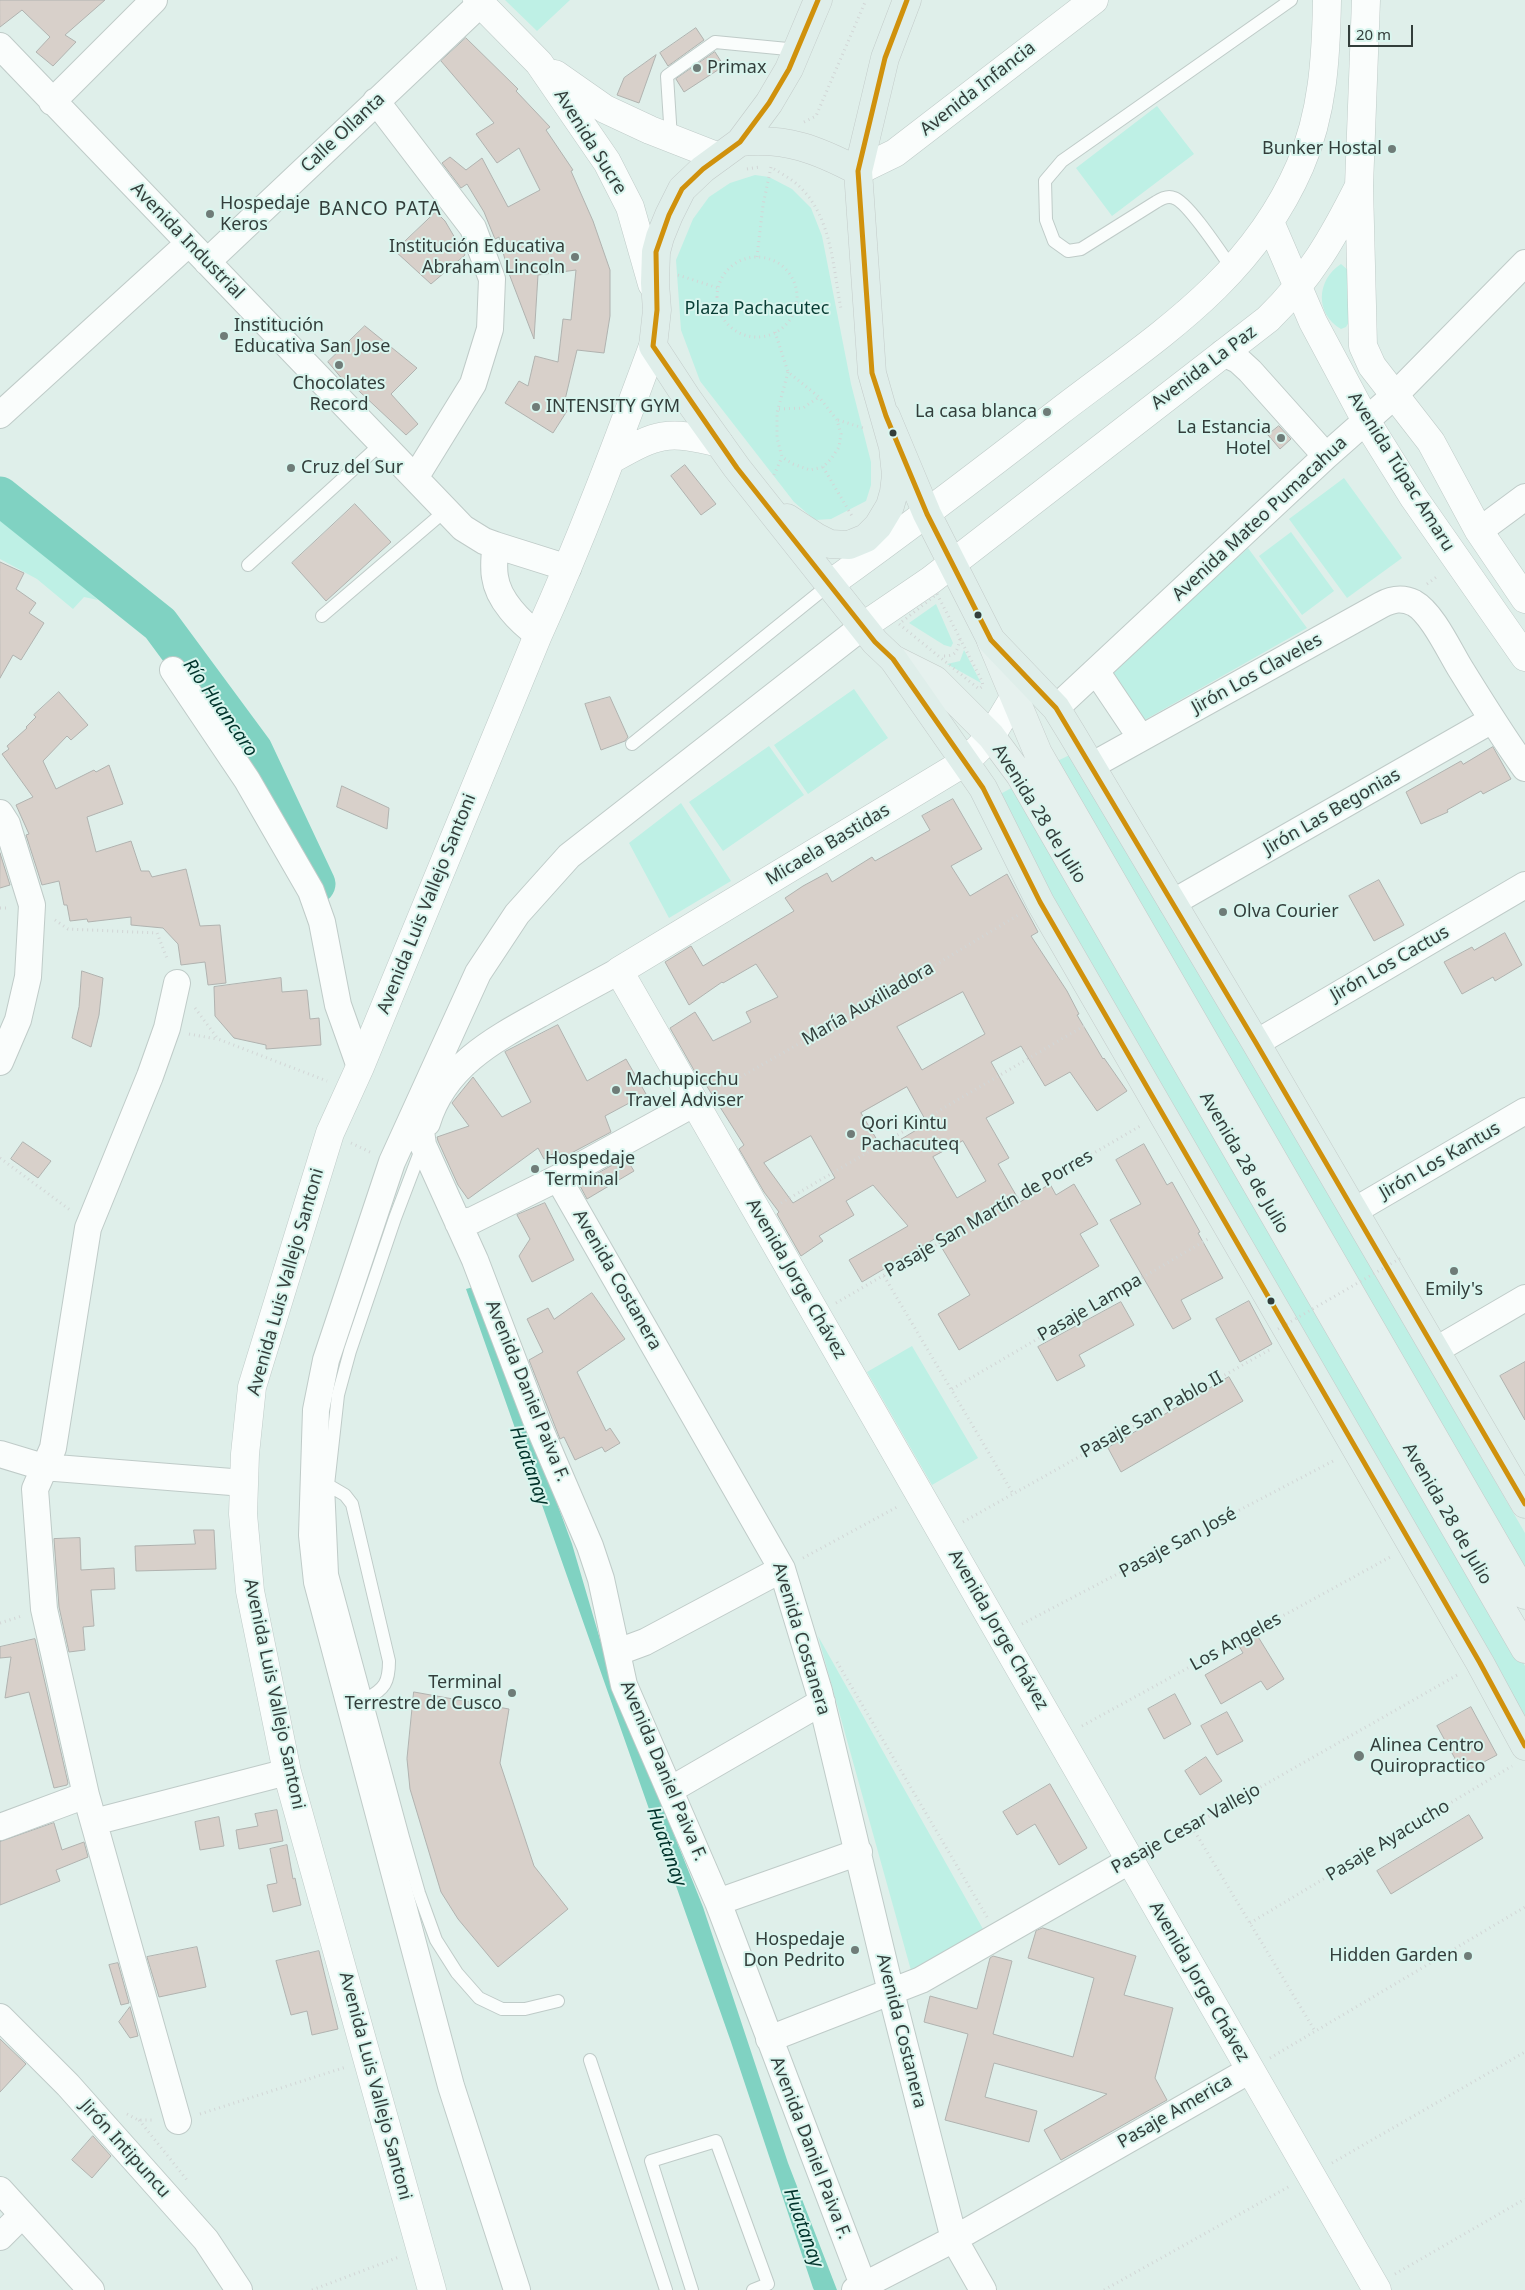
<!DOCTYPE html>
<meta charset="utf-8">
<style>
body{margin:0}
#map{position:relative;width:1525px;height:2290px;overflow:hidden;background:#dfefea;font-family:"Noto Sans",sans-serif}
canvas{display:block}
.scale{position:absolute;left:1348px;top:25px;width:65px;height:22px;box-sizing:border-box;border:2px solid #333e3b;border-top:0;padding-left:6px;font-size:15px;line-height:18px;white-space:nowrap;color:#333e3b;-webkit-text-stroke:4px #d9f5ee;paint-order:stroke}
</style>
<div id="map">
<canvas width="1525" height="2290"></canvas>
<div class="scale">20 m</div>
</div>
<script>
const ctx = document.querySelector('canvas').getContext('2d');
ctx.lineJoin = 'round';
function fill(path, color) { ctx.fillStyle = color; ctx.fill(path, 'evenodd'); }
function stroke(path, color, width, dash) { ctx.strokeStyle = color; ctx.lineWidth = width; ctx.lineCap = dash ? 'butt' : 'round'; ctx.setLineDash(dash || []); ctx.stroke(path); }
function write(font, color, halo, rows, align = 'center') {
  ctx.font = font + ' "Noto Sans",sans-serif'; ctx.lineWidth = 4; ctx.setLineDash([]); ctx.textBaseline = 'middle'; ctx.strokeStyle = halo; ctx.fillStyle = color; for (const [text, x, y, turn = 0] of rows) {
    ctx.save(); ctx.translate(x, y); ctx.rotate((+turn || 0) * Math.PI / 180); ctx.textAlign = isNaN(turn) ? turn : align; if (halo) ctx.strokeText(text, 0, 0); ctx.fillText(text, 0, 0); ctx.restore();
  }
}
fill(new Path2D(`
 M505,0H570L537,31Z
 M1157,106L1194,154L1112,216L1076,168Z
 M755,175L769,177L792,189L811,208L822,236L851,384L871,462V485L866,501L831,519L815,520L794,502L700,381L681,330L676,260L693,219L709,197L730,183Z
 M1341,264L1349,271V322L1346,327L1341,329C1315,314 1316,280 1341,264Z
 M1344,478L1402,558L1347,598L1289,519Z
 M0,514L98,600L84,597L73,609L37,579L0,559Z
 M1291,532L1334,591L1302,615L1259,556Z
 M1248,548L1307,628L1141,722L1110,675Z
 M936,604L953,643L951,647L944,645L909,623Z
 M964,650L981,683L947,664L960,661Z
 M854,689L888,738L808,794L774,745Z
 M769,746L804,795L723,851L689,802Z
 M1074,753L1525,1533V1578L1055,762Z
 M1017,785L1525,1666V1717L991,799Z
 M681,803L731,881L669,918L629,843Z
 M912,1346L978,1458L932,1485L867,1372Z
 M818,1636L983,1929L912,1974Z`), '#bef0e5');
fill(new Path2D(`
 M477,1286L572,1544L612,1680L703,1907L788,2163L837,2290H814L813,2288L731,2042L466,1289Z`), '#80d2c2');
stroke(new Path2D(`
 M0,496L160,624L253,750L316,884`), '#80d2c2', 39);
const building = new Path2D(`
 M0,0H105L65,35L76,42L53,66L36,52L50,37L22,10L0,27Z
 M696,28L704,40L668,66L660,53Z
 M466,38L518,89L516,91L550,127L546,130L573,170L571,171L593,221L610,270V316L604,353L577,350L563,408L567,411L553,433L505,403L519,381L528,386L535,356L558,362L563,319L571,320L576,270L538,275L534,339L508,271L499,237L495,239L484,212L467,184L461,188L442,163L450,157L466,170L482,158L508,207L540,190L519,148L497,163L476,134L494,123L441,61Z
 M715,52L724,66L684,92L676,79Z
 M656,55L639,103L617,95L624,78Z
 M436,212L445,221L465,255L431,284L395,251Z
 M365,326L417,368L391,394L418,424L406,435L345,378L343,380L328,362Z
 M1279,426L1291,439L1280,449L1268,435Z
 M685,465L716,504L701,515L671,476Z
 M355,504L391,542L326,601L292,563Z
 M0,562L24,573L16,589L36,603L29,613L44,623L21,660L13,655L0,678Z
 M59,692L88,725L71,740L67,736L43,761L56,789L94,770L96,772L109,765L123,804L87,817L96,852L131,841L141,871H149L152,877L186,869L200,926L220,925L226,983L208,985L205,962L181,965L178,944L163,928L131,925V917L88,922L87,919L70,921L67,905H64L59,881L42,885L26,835L29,834L16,805L33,797L2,754L9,749L7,746L27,728L26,727L36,717L34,715Z
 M610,697L628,737L625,741L601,750L585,704Z
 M1493,747L1511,779L1483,794L1481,791L1447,810L1448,812L1421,824L1406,792L1461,761L1463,764Z
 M342,786L389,808L387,829L337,807Z
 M953,799L982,849L951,866L970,896L1007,874L1038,932L1031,936L1067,991L1079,1014L1077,1015L1103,1059L1104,1058L1127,1091L1097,1111L1070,1072L1045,1086L1021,1046L991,1062L1014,1103L986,1118L1009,1158L998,1164L1020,1202L1050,1184L1056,1195L1074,1184L1098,1224L1080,1234L1099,1266L959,1350L938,1314L970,1295L936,1238L862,1282L849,1260L908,1226L873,1185L846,1201L854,1215L819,1236L823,1241L801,1256L777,1214L779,1212L764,1192L739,1149L744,1145L701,1077L699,1079L670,1028L695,1012L713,1041L751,1022L746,1012L778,997L756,964L723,983L722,982L689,1005L665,962L691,946L703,966L794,911L785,898L803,886L827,873L832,882L872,857L875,861L930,830L922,816ZM963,992L985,1034L922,1070L897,1027ZM907,1087L926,1121L917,1127L918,1129L883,1150L861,1113ZM811,1136L835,1178L793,1203L764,1163ZM963,1141L986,1181L957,1198L933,1157Z
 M0,853L10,885L0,888Z
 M1379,880L1404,925L1374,941L1349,896Z
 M1505,933L1522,965L1495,981L1493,977L1462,994L1444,962L1472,947L1474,950Z
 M82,971L103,978L99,1015L91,1047L72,1038L79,1007Z
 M281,978L282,992L307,990L310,1019L319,1018L321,1045L266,1049V1045L234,1038L215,1016L214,987Z
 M558,1025L587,1081L626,1059L646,1094L605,1116L611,1132L562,1158L558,1151L544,1159L538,1148L468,1199L458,1185L438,1141L437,1137L469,1126L452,1103L473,1077L502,1117L531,1102L505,1052Z
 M23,1142L51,1161L38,1178L11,1159Z
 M1144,1144L1167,1185L1172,1182L1200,1232L1198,1233L1223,1278L1181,1300L1191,1319L1173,1329L1110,1220L1141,1204L1116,1160Z
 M626,1158L634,1171L587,1199L579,1184Z
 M545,1203L574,1260L532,1282L519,1256L530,1239L517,1215Z
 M592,1293L625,1339L577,1372L606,1431L610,1428L620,1443L605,1452L602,1447L575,1460L564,1437L560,1439L529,1360L543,1352L527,1319L548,1308L554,1319Z
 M1249,1301L1272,1344L1240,1362L1216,1319Z
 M1121,1302L1134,1325L1079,1355L1085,1366L1057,1381L1038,1347Z
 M1525,1362V1420L1500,1376Z
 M1229,1377L1243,1401L1121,1472L1108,1448Z
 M194,1530H214L216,1569L136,1571L135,1546L195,1544Z
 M80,1538L81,1570L114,1568L115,1589L91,1590L94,1626L83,1627L85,1650L69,1652L59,1607L54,1539Z
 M1257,1635L1284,1679L1267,1690L1261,1681L1221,1704L1205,1675L1243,1653L1239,1646Z
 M35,1639L68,1783L67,1785L54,1788L29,1692L5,1698L11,1657L0,1658V1647Z
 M414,1692L509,1709L500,1763L534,1866L568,1909L498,1967L458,1919L441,1892L410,1789L407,1759Z
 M1175,1694L1191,1724L1164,1739L1148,1709Z
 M1471,1707L1497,1755L1463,1773L1437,1726Z
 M1227,1712L1243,1741L1217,1755L1201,1726Z
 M1206,1757L1222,1781L1200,1795L1185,1771Z
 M1050,1784L1087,1848L1059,1865L1035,1824L1017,1835L1003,1812Z
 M277,1810L283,1841L239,1849L236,1830L258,1826L255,1814Z
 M1469,1815L1483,1838L1391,1894L1377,1871Z
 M219,1817L224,1846L200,1850L195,1822Z
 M54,1823L62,1850L84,1842L88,1857L56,1870L60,1881L0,1905V1842Z
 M287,1845L293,1879L295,1878L301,1905L273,1912L267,1885L277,1883L270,1849Z
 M1043,1928L1136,1956L1124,1995L1173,2008L1155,2078L1167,2100L1061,2160L1044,2130L1107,2094L994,2063L985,2097L1037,2111L1029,2142L945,2120L968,2034L924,2022L930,1996L977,2009L990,1958L993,1956L1012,1961L993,2034L1073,2057L1094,1978L1028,1958L1036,1931Z
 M197,1947L206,1987L159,1997L147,1957Z
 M319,1951L338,2029L312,2035L307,2011L291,2015L276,1961Z
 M118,1963L129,2003L121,2005L109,1965Z
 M130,2007L138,2036L130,2038L119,2022Z
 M0,2039L26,2064L0,2092Z
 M93,2136L111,2156L92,2178L72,2160Z`);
fill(building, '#d8d0ca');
stroke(building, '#b0b2af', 1);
const service = new Path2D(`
 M671,138L667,76L715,42L798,50
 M1233,270C1223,256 1188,202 1174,198C1168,195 1162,198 1156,202L1081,249L1068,251L1054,241L1046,220L1045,181L1062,161L1291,0
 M248,565L382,443
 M322,616L445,511
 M632,744L830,584
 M422,1147L395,1218L350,1351L338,1395L328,1485L332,1574L403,1837L419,1893L436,1940L457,1973L479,1998L502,2009H525L558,2001
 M328,1485L345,1495L352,1504L389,1661C389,1682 385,1689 366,1699
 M590,2060L666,2290
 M692,2290L651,2161L716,2141L768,2284L753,2290`);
const minor = new Path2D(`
 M0,46L463,528L484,541L495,545L568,568
 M376,101L473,228L492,279L490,329L473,384L415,478
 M52,102L154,0
 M207,262L480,4
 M1223,353L1238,360L1250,371L1326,456
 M0,415L189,243
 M1479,531L1525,497
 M495,545C495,555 493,567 495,577C498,600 520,622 538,635
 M173,670L247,780L311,891L322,922L338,1005L360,1067
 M1096,671L1141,738
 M1056,708L1326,456L1395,395L1525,263
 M1091,766L1381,605C1392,599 1402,597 1414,603C1432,613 1449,650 1460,668C1481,702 1502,736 1525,768
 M0,813L7,824L32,905L28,977L18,1020L0,1062
 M1172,903L1492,720
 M177,983L167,1028L150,1076L88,1228L53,1448L35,1489L44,1609L86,1795L178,2121
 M1256,1043L1525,885
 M695,1103L558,1178L782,1569L819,1691L891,1992L954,2239L983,2290
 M422,1104L420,1124L423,1145L475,1260L536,1420L590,1546L601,1579L624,1685L718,1902L865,2290
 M427,1123C444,1066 493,1040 542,1013C567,999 593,985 619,971
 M1354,1211L1525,1111
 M458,1223L473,1220L558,1178
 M1436,1350L1525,1298
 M0,1454L43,1467L244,1483
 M618,1652L645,1642L782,1569
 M670,1790L822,1702
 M94,1822L287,1772
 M0,1827L86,1795
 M718,1902L859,1852
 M0,2017L68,2085L206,2240L239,2290
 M769,2039L921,1980L1129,1861
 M0,2190L91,2290
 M0,2237L22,2215
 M517,2290L451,2086L317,1582L312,1535L316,1410L326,1360L392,1162L478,973L517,914L569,856L862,627
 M855,2290L954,2239L1250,2070`);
const tertiary = new Path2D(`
 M477,0L539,63L607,162L630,207L652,284
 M555,74L605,109L650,130L719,157
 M612,459C658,433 667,430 719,443
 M1015,696L991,736L965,762L619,971L1377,2290
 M432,2290L287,1772L250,1591L243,1514L245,1454L252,1387L330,1133L360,1067L538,635C581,540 617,444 653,346`);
const secondary = new Path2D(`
 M1366,0L1359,186L1363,346L1372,366L1431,442L1479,531L1525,599
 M858,171L895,153L1094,0
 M1270,222L1313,322L1366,421L1414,498L1525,657
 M830,584C908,528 984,470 1060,411C1155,338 1250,281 1300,166C1323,113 1326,57 1327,0
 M862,627L931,580L1268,319C1310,278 1333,238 1359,186`);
const primary = new Path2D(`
 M991,641L1038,753L1525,1595
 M893,659L935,680L991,736L1020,775L1525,1649`);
const trunk = new Path2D(`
 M818,0L789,69L769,103L740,142L703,169L682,189L669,215L660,237L656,252L655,283L657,310L653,346L687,398L737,468L875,642L893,659L983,788L1040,902L1480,1663L1525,1746
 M740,142C786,137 818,150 858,171
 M886,416L927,514L991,640L1056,708L1072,734L1256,1043L1525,1504
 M787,518L816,537L830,544L849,545L866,538L878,526L890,506L894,492L896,475L893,447L872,373L858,171L885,58L907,0`);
stroke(service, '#bfcbc8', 14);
stroke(minor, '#bfcbc8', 28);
stroke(tertiary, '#bfcbc8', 29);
stroke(secondary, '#bfcbc8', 29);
stroke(primary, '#c3cbc9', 29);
stroke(trunk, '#c3cbc9', 29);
stroke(new Path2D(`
 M804,122L816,116L866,0
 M747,169L760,167
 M757,257L763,205L771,167C780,173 792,179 800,187C832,218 833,268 841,309
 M717 297a40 40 0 1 1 80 0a40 40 0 1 1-80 0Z
 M678,275L718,288
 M775,332L788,372L819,397L837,420L841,434L839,447L831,459L823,467L810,470L793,464L782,457L777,438V413L788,372
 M779,409L803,408L819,397
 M838,420L863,428
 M823,467L852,516
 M774,475L782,457
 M1427,584L1438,576
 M937,594L982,681L983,686L979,689L899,624Z
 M944,656C957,656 957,650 960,639
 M0,908H8
 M55,920L68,929L157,933L168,961
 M195,1008L218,1039L327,1081
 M189,1034L217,1039
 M714,1092L890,992L1020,914
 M351,1143L372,1153
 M0,1158L70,1210
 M781,1203L1084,1026
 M884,1276L1012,1492
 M836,1303L1142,1125
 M952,1389L1208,1239
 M963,1522L1271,1349
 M803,1558L899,1506
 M0,1623L22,1616
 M1022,1624L1335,1460
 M837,1662L987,1917
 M1082,1726L1392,1556
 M1192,1827L1315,2031
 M1152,1849L1459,1674
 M1250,1923L1512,1766
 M1270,2058L1525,1907
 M127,2114L138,2120H154
 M200,2114L346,2067
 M139,2120L187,2180
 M1332,2163L1525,2052
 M1395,2274L1525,2199
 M312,2290L399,2257
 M1104,2290L1290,2186`), '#d2d6d6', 3, [1, 4]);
stroke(service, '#fafdfc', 12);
stroke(minor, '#fafdfc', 26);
stroke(tertiary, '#fafdfc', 28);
stroke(secondary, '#fafdfc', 28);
stroke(primary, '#e6f1ee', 28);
stroke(trunk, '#dfeeea', 28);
stroke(new Path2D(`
 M1278,1329L1401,1258`), '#d2d6d6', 3, [1, 4]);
stroke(new Path2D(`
 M818,0L789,69L769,103L740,142L703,169L682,189L669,215L656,252L657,310L653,346L737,468L875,642L893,659L983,788L1040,902L1480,1663L1525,1746
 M907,0L885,58L858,171L872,373L886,416L927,514L991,640L1056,708L1256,1043L1525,1504`), '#d0910c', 5);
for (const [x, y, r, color] of [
 [697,68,5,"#6f7c78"],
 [1392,149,5,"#6f7c78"],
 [210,214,5,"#6f7c78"],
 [575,257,5,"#6f7c78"],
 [224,336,5,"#6f7c78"],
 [339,365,5,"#6f7c78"],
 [536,407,5,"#6f7c78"],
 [1047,412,5,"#6f7c78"],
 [893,433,4.5,"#333e3b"],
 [1281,438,5,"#6f7c78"],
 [291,468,5,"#6f7c78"],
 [978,615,4.5,"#333e3b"],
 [1223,912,5,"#6f7c78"],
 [616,1090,5,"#6f7c78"],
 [851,1134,5,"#6f7c78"],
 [535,1169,5,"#6f7c78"],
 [1454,1271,5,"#6f7c78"],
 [1271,1301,4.5,"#333e3b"],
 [512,1693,5,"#6f7c78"],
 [1359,1756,6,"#6f7c78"],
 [855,1950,5,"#6f7c78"],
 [1468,1956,5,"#6f7c78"]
]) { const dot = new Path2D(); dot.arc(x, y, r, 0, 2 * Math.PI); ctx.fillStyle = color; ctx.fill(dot); stroke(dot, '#d9f5ee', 2); }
write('18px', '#333e3b', '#d9f5ee', [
 ["Primax",707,68],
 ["Bunker Hostal",1382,149,"right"],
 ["Hospedaje",220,204],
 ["Keros",220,225],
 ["Institución Educativa",565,247,"right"],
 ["Abraham Lincoln",565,268,"right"],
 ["Institución",234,326],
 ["Educativa San Jose",234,347],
 ["Chocolates",339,384,"center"],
 ["Record",339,405,"center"],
 ["INTENSITY GYM",546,407],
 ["La casa blanca",1037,412,"right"],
 ["La Estancia",1271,428,"right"],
 ["Hotel",1271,449,"right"],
 ["Cruz del Sur",301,468],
 ["Olva Courier",1233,912],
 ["Machupicchu",626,1080],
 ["Travel Adviser",626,1101],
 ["Qori Kintu",861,1124],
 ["Pachacuteq",861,1145],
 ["Hospedaje",545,1159],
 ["Terminal",545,1180],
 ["Emily's",1454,1290,"center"],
 ["Terminal",502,1683,"right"],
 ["Terrestre de Cusco",502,1704,"right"],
 ["Alinea Centro",1370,1746],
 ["Quiropractico",1370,1767],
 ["Hospedaje",845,1940,"right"],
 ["Don Pedrito",845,1961,"right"],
 ["Hidden Garden",1458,1956,"right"]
], 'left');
write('18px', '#333e3b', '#d9f5ee', [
 ["Avenida Infancia",978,89,-38],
 ["Calle Ollanta",343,133,-43],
 ["Avenida Sucre",590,142,58],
 ["Avenida Industrial",187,241,46],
 ["Avenida La Paz",1204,368,-37],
 ["Avenida Túpac Amaru",1401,472,58],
 ["Avenida Mateo Pumacahua",1260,519,-43],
 ["Jirón Los Claveles",1257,674,-29],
 ["Jirón Las Begonias",1332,812,-30],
 ["Avenida 28 de Julio",1039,814,58],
 ["Micaela Bastidas",828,845,-31],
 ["Avenida Luis Vallejo Santoni",427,904,-68],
 ["Jirón Los Cactus",1390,964,-30],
 ["María Auxiliadora",868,1004,-30],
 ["Jirón Los Kantus",1440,1161,-30],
 ["Avenida 28 de Julio",1244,1163,60],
 ["Pasaje San Martín de Porres",989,1214,-30],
 ["Avenida Jorge Chávez",796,1279,60],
 ["Avenida Costanera",617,1280,60],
 ["Avenida Luis Vallejo Santoni",286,1282,-74],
 ["Pasaje Lampa",1090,1308,-30],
 ["Avenida Daniel Paiva F.",527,1391,68],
 ["Pasaje San Pablo II",1152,1415,-29],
 ["Avenida 28 de Julio",1447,1514,60],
 ["Pasaje San José",1178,1543,-28],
 ["Avenida Jorge Chávez",998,1630,60],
 ["Avenida Costanera",801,1639,73],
 ["Los Angeles",1236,1642,-29],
 ["Avenida Luis Vallejo Santoni",274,1694,78],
 ["Avenida Daniel Paiva F.",663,1771,67],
 ["Pasaje Cesar Vallejo",1186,1829,-29],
 ["Pasaje Ayacucho",1388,1841,-31],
 ["Avenida Jorge Chávez",1199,1982,60],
 ["Avenida Costanera",901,2031,76],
 ["Avenida Luis Vallejo Santoni",375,2086,75],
 ["Pasaje America",1175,2112,-30],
 ["Avenida Daniel Paiva F.",810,2148,69],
 ["Jirón Intipuncu",125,2149,48]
]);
write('18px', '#083c34', '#d9f5ee', [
 ["Plaza Pachacutec",757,309]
]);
ctx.letterSpacing = '1px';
write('19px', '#333e3b', '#d9f5ee', [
 ["BANCO PATA",380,210]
]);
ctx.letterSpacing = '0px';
write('italic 19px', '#00332b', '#d9f5ee', [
 ["Río Huancaro",220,708,55],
 ["Huatanay",529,1466,70],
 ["Huatanay",666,1847,70],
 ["Huatanay",803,2228,70]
]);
</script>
